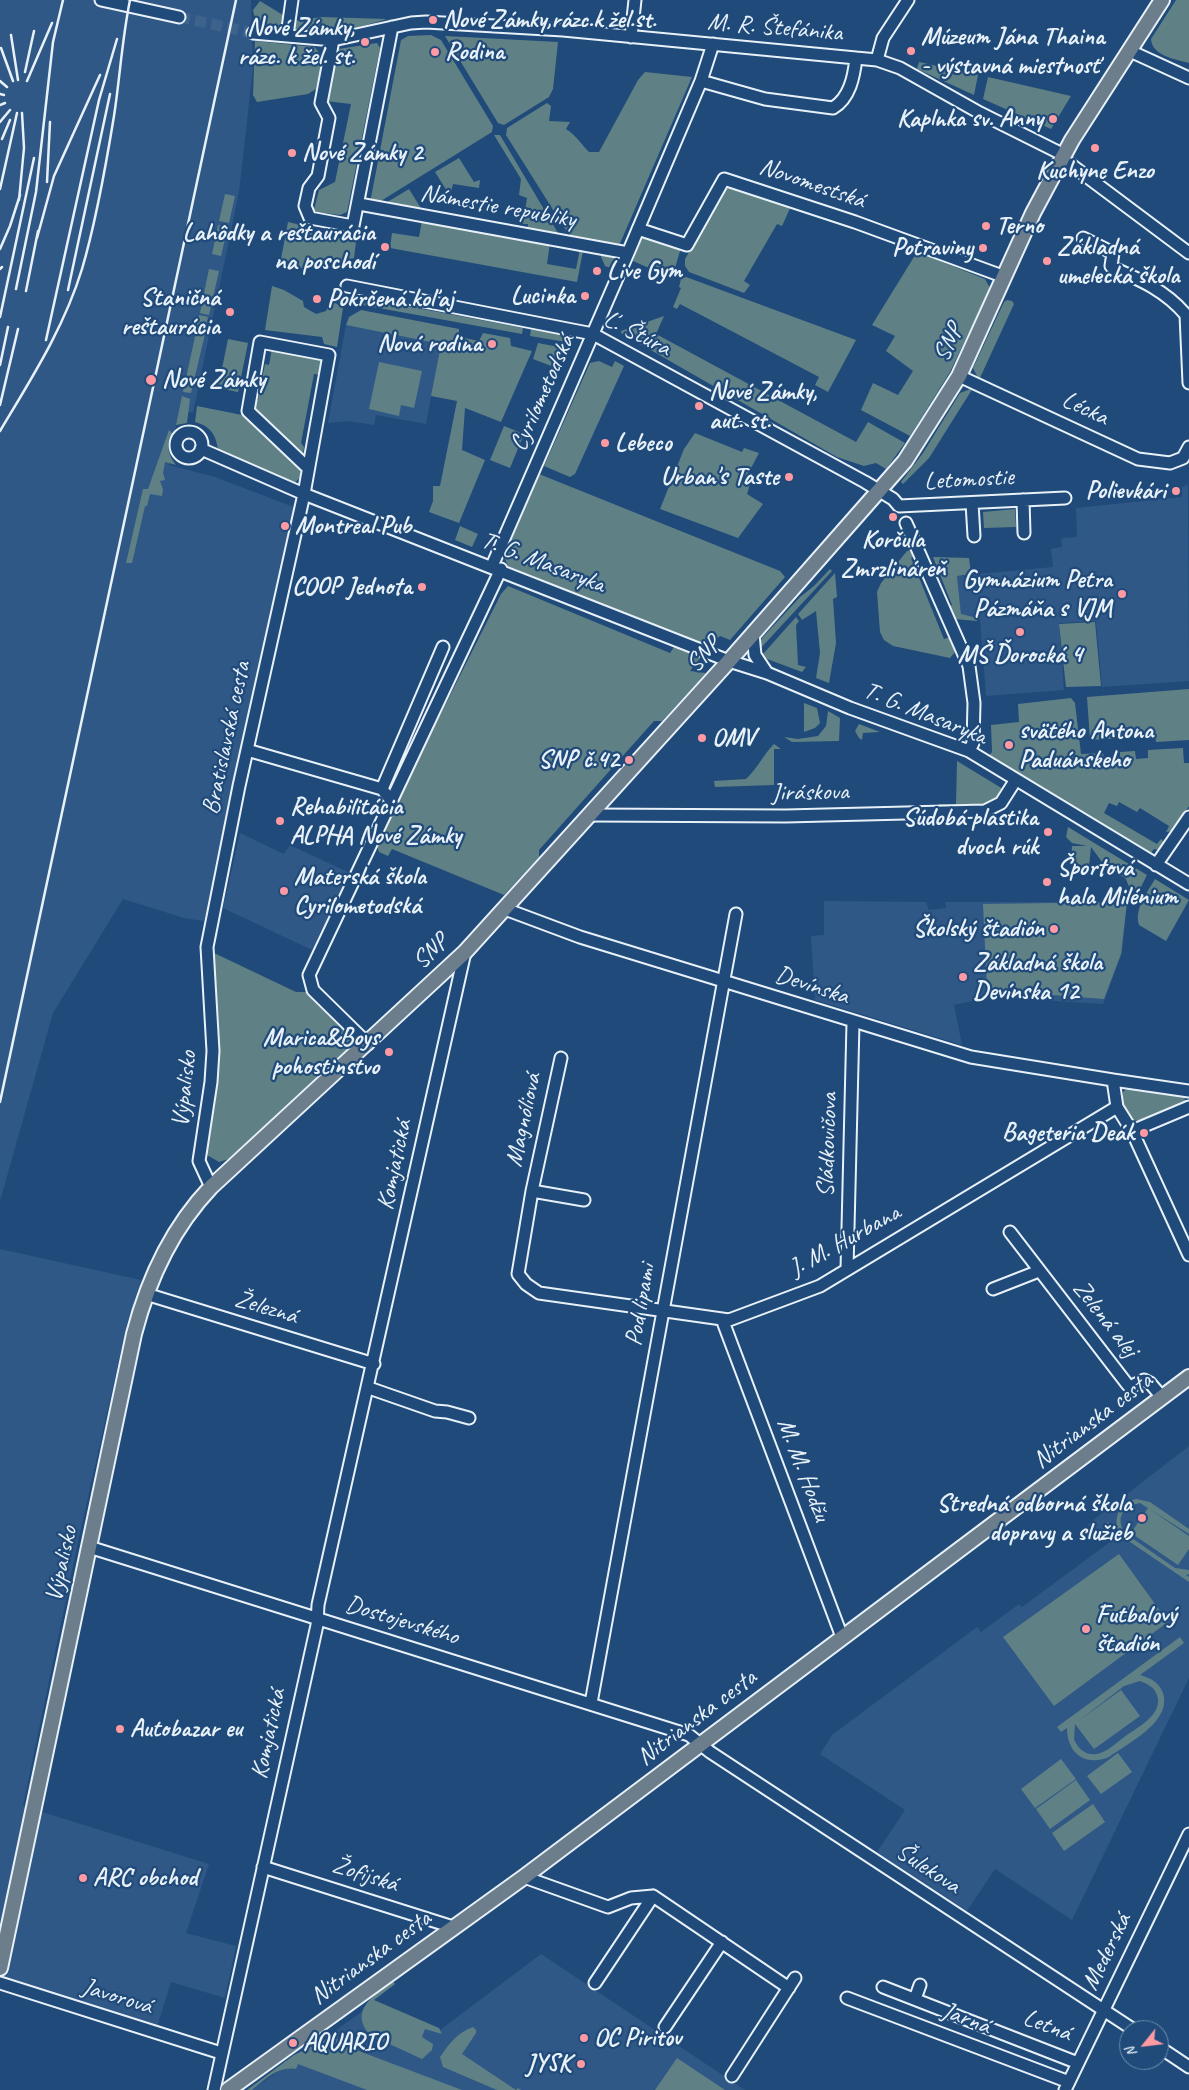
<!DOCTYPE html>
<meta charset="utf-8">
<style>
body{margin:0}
#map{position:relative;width:1189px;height:2090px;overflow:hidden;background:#1f4a7a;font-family:Caveat,sans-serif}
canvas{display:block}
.north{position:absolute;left:1119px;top:2020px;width:50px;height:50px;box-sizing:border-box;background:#1f4a7a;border:1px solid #6f8dac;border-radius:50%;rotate:241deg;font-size:14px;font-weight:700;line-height:20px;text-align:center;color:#e8f1f8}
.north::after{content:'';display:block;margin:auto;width:18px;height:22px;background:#ff9aa2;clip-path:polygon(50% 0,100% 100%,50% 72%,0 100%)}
</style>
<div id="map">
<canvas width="1189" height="2090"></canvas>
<div class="north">N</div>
</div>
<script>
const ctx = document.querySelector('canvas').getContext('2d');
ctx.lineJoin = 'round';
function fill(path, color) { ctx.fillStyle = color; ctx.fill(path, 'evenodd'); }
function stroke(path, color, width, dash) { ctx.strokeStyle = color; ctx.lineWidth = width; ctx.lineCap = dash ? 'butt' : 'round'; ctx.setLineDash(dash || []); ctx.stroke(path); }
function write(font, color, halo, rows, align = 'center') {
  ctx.font = font + ' Caveat,sans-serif'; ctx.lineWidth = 4.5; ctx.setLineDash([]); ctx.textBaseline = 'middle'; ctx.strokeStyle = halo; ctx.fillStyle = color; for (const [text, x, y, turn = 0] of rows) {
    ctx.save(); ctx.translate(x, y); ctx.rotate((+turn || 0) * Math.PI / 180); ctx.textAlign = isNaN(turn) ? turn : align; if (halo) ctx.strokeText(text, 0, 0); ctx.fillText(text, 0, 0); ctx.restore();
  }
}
fill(new Path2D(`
 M0,0H251L253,68L239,192L193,413L179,410L169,465L215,477L296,508L209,914L203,921L184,918L123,899L53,1013L0,1201Z
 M346,325L441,343L426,424L376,415L374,425L348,421L328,423Z
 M1188,484L1189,681L1102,687L1096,621L1059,623L1064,690L986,696L980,619L961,615L957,576L1053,567L1051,549L1062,547L1061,539L1064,538L1077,537L1076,508L1182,497V487Z
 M240,833L284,854L290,845L350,873L312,950L223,908Z
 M824,901L926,902L929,910L946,908L945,902H1127L1122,953L1103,1004L992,997L954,1005L962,1045L815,1000L811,936L824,935Z
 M0,1249L141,1280L127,1324L79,1537L23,1806L209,1864L186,1933L236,1946L225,1998L171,1982L157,2027L0,1977Z
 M1189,1446V1678L1072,1920L995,1869L967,1911L877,1852L905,1810L820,1754L832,1735L977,1627L981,1632L1019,1604L1022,1607L1110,1542L1087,1525Z
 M541,1954L745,2090H252L374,2003L440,2030Z`), '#305887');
fill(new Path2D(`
 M1176,0H1189V63C1175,59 1152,56 1151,39Z
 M260,1L283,15V26L279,31L257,29L253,10Z
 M321,17L387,19C355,29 329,34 296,32L293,29L294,21Z
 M431,35L441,40L493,126L492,132L376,204L370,203L401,40L408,36Z
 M445,36L558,42L553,89L549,97L504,125L498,123Z
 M255,41L314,47C327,57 319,74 316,89L308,94L257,102L253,95Z
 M377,43L380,48L347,212L340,215L317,212L314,210L319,190L335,182L351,104L325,101L332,57L338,49Z
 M919,62L978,75L974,95L917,69Z
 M645,72L692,77L618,248L572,240L506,135L507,128L547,103L551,106L549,121L570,122L566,129C575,134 582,145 589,152H599L638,80Z
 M988,77L1071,96L1051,129L983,99Z
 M494,135H500L561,238L527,233L528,224H523L527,198L519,195L521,179Z
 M459,158L474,182L480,180L479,188L453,184L450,196L435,172Z
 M734,185L791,206L782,226L777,224L744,281L750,285L744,293L689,272L685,266V259L727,187Z
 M409,189L424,213L384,204Z
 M225,194L235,196L229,223L219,221Z
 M422,220L550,243L547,264L576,269L580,249L583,251L577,282L390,248L392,233L419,237Z
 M288,222L301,225L300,229L356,242L354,258L307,269L280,264Z
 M218,225L228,226L221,256L212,254Z
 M642,238L676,243L680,251L673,275L666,272L665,275L633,261Z
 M599,252L616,256L611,268L605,266Z
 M917,252L985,279L990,288L950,372L910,436L861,410L873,383L898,395L913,371L886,351L895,336L872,325Z
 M209,269L219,271L209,315L200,313Z
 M686,277L856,340L828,392L815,385L819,377L680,304L677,309L673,307L681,288L679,287L681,279Z
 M272,286L284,290L303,301L304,307L316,314L326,311L331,300L343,308L337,347L324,344L322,337L265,330Z
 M364,298L523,328L522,334L362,305Z
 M1007,300L1012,301L1014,304L979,380L973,368L1004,302Z
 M361,310L459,329V337L479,341L483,333L510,338L511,346L532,351L501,422L465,408L462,450L485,460L459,523L429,512L433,501V486H440L457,401L431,396L441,344L346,325L349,317Z
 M199,315L208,317L205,331L196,329Z
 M664,316L656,334L856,442L868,422L905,443L886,469L876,463L864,466L837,457L621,333V331Z
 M531,329L568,336L566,342L530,336Z
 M196,332L205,334L191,393L183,392Z
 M228,339L248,343L238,392L218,388Z
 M538,343L559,347L561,350L554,367L533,359Z
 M272,348L319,357L324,365L322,375L314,374L301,443L304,447L300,478L294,483L218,450C216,434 210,426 195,422L197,406L242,415L252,399L258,400L265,364L269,365Z
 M599,361L612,367L615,361L624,366L575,474L570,477L544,466L590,363Z
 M379,362L422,371L414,408L401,405L399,416L369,409Z
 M973,388L929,458L903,484L901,482L923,453L960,393Z
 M182,396L190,399L187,423L176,425Z
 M504,426L524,434L510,468L490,460Z
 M169,430L172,433C165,444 168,455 176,465L165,462L163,473L165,480L160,481L163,489L162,496L150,494L147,506H145L132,563H126L143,489H148Z
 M695,433L742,452L744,448L759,453L748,474L752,478L747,494L763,504L738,538L660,509L684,449Z
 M539,474L780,571L785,577L730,640L720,636L707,647L508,566L504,557Z
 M1015,509L1016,527L984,528L983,512Z
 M460,526L478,534L472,547L455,540Z
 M912,550L916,555L911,558L944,639L950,637L955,652L950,658L893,646L884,640L880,632L877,592L881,583L907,551Z
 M933,557L969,558L971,574L957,576L961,614L977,618V621L954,619L946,608L952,605Z
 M830,569L832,571L759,650V643L763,637L800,597L814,586Z
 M835,573L837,597L833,599L836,643L829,683L816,678L820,653L816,611L802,620L798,614Z
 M508,586L670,653L674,647L701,657L690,671L706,673L662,721H654L539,850V857L504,895L392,849L388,856L379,852L376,843L501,594Z
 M796,617L799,621L796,625L798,665L806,667L802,672L767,659L763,654Z
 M1095,622L1101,686L1066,687L1059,624Z
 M1189,689V740L1156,742L1155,736L1090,740L1087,697Z
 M1071,698L1075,703L1081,754L1103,753L1105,763L1120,762V752L1135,751L1136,759L1148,758V750L1183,748L1184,763H1189V806L1173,831L1166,832L1169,826L1140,808L1137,812L1119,802L1117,806L1109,803L1104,813L1157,844L1161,839L1164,842L1159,850L1154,849L1150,854L988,757L992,752L991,725L1019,722L1018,704Z
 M804,703L817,708L820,723L815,728L804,732Z
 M828,711L840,718L839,741L792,742L784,737L798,739L818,736L826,726Z
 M859,724L880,732L863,733L862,740L859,738L855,731Z
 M774,744L781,749H774V785L715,787L714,781L746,779C757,769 763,755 774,744Z
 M957,761L1003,789V793L992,805L935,810L939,804H956Z
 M1068,827L1147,875L1138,893L1129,887L1126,879L1102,862L1091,847L1089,866L1071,865L1072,846H1087L1072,843L1066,837Z
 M1155,879L1189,900L1166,941L1139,925C1134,909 1147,893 1155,879Z
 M1127,902L1121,954L1104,999L987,990L983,904Z
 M212,952L296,992H307L347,1028L352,1037L348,1050L229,1159L219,1162L207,1155L205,1146L217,1080L218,1059Z
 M1131,1086L1184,1094L1185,1101C1175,1113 1147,1122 1132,1120L1123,1106V1092Z
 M1136,1499L1150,1502L1189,1529V1534L1140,1503L1127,1506C1119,1515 1118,1525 1126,1534L1175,1568L1189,1570V1574L1186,1575L1189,1577V1582L1105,1525L1107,1522L1117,1528C1115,1514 1121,1502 1136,1499Z
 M1148,1508L1189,1536V1549L1178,1565L1131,1533Z
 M1119,1554L1168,1622L1054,1706L1003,1637Z
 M1180,1637L1184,1643L1140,1675C1150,1678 1159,1682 1163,1693C1172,1722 1128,1743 1109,1757C1085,1767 1067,1753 1067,1728L1061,1732L1057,1727ZM1140,1681C1148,1684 1154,1687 1157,1695C1164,1715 1136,1728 1123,1738C1116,1743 1107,1752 1097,1754C1086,1756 1078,1749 1074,1739L1075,1724L1094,1749L1140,1716L1121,1690L1077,1722L1124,1686Z
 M1118,1753L1132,1772L1101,1794L1087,1776Z
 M1061,1759L1076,1779L1035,1808L1021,1789Z
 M1076,1780L1090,1800L1050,1829L1036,1809Z
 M1093,1804L1105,1822L1064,1851L1052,1833Z
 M393,1981L395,1984L374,2000L439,2028L442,2034L425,2029L422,2037L433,2044L432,2050L422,2059L370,2035C348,2010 374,1996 393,1981Z
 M473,2027L476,2030V2033L462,2054L516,2090L518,2088L521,2090H497L443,2067L440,2057C449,2044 458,2032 473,2027Z
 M327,2039H339L351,2048L462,2090H367L298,2064L296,2069C278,2066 266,2079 252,2090H247L294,2055Z
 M677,2058L725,2090H655Z`), '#5f8185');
stroke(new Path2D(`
 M179,17L253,33`), '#3d638d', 11, [11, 5.5]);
const minor = new Path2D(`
 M101,0L179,17
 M253,33L333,40L411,23L426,22L563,30L877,60L900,68L980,113L1064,155
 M287,35L292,0
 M631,37L635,0
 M333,40L321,103L329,118L318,176L309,188L305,206L310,218L353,226L392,27
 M1130,51L1189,78
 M877,60L883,38L908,0
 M701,81L765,99L833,108C850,98 854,76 856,58
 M1070,164L1189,253
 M359,204L628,253
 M638,229L687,245L724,179L855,222L1005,277
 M1083,238L1113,253L1111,266L1113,268C1141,280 1166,291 1186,315L1189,383
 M347,286L593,334L865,482L893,499L899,506L1065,498
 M959,376L1138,459L1170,463L1183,458L1189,447
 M176 445a13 13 0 1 1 26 0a13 13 0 1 1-26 0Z
 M201,449L304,494L729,661L767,673L850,708L969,751L1189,884
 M1023,500L1024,533
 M972,503L974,536
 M906,523L969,666L974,703L973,743L969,751
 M492,566L628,253L701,81L713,44
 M753,634L755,655L767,673
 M247,750L382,789L392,802
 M382,789L443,647
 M590,815L786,816L985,811L1001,803L1015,781
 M1156,865L1189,817
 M505,909L580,937L971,1057L1113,1080
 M368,1044L313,990L309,975L501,569
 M561,1058L532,1191L518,1274L526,1284L539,1293L729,1320L820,1286L1117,1107
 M1189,1091L1113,1080L1117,1107L1132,1131L1189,1107
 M1132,1131L1189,1255
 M211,1187L199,1161L211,1082L213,1051L207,947L239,786L304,494L329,355L260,342L248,411L308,468
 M532,1191L584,1200
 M1010,1232L1127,1384L1130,1387L1144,1380L1150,1383L1162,1397
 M847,1269L853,1023
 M993,1289L1039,1271
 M146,1294L374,1364
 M722,1319L842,1637
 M369,1388L435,1411L447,1412L469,1418
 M89,1547L689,1735L710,1752L1134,2030
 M591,1703L736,914
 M263,1867L453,1927
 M524,1877L608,1907L631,1898L653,1896L789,1988
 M0,1983L221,2053
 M595,1983L653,1896
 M883,1987L1078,2063
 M847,1998L1069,2082
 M915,1999L920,1985
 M665,2027L722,1942
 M1159,2047L1189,2067
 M732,2076L795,1978
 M214,2090L317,1625L318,1605L465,952
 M1065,2090L1189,1834`);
const major = new Path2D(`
 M0,1968L134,1334C148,1280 172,1228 211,1187L465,952L729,661L905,461L959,376L1033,213L1072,140L1162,0
 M228,2090L524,1877L1189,1377`);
stroke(minor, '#e8f1f8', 15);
stroke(major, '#e8f1f8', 18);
stroke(minor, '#1f4a7a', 11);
stroke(major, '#6c7d8c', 14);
stroke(new Path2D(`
 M11,35L18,80
 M1,48L13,81
 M25,72L34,31
 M0,81L7,87
 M27,81L52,23
 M0,94L4,95
 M0,105L5,103
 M0,122L10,110
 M2,139L10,120
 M47,182L50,122
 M0,189L17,113
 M19,200L24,148L22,113
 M37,238L54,176L100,75
 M0,249L10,226L20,195
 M0,269L2,267
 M16,289L36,192L53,42L63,0
 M68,290L110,94
 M26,291L38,231
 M0,317L34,158
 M46,340L99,100L117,39
 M0,365L8,327
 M0,405L18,329
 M0,431C31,379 64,328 82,269C96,222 106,165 114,116C120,77 122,39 130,0
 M0,1102L236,0`), '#e8f1f8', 2.5);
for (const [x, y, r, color] of [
 [433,20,5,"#ff9aa2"],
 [365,42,5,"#ff9aa2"],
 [911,51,5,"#ff9aa2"],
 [435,52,5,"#ff9aa2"],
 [1053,119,5,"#ff9aa2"],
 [1095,148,5,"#ff9aa2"],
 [292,153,5,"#ff9aa2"],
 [986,226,5,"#ff9aa2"],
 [385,247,5,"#ff9aa2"],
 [983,248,5,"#ff9aa2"],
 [1047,261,5,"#ff9aa2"],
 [597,271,5,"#ff9aa2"],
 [585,296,5,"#ff9aa2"],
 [317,299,5,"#ff9aa2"],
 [230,312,5,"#ff9aa2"],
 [492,344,5,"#ff9aa2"],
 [151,380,6,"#ff9aa2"],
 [699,406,5,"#ff9aa2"],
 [605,443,5,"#ff9aa2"],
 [789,477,5,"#ff9aa2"],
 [1176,491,5,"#ff9aa2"],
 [893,517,5,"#ff9aa2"],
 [285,526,5,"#ff9aa2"],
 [422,587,5,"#ff9aa2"],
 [1122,594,5,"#ff9aa2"],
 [1020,632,5,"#ff9aa2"],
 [702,738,5,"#ff9aa2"],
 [1009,745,5,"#ff9aa2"],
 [629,760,5,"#ff9aa2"],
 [280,821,5,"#ff9aa2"],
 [1048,832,5,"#ff9aa2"],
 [1047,882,5,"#ff9aa2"],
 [284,891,5,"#ff9aa2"],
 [1054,929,5,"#ff9aa2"],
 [963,977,5,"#ff9aa2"],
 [389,1052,5,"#ff9aa2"],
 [1144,1133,5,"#ff9aa2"],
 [1142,1518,5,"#ff9aa2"],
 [1086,1629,5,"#ff9aa2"],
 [120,1729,5,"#ff9aa2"],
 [83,1878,5,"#ff9aa2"],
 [584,2038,5,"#ff9aa2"],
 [293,2043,5,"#ff9aa2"],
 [581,2064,5,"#ff9aa2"]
]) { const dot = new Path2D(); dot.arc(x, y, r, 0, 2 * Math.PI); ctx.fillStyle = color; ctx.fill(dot); stroke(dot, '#1f4a7a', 2); }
write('bold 25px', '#e8f1f8', '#1f4a7a', [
 ["Nové Zámky,rázc.k žel.st.",443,20],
 ["Nové Zámky,",355,28,"right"],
 ["rázc. k žel. st.",355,57,"right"],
 ["Múzeum Jána Thaina",921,37],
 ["- výstavná miestnosť",921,66],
 ["Rodina",445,52],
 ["Kaplnka sv. Anny",1043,119,"right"],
 ["Nové Zámky 2",302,153],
 ["Kuchyne Enzo",1095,171,"center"],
 ["Terno",996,226],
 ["Lahôdky a reštaurácia",375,233,"right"],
 ["na poschodí",375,262,"right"],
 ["Základná",1057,247],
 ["umelecká škola",1057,276],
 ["Potraviny",973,248,"right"],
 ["Live Gym",607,271],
 ["Lucinka",575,296,"right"],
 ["Staničná",220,298,"right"],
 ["reštaurácia",220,327,"right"],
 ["Pokrčená koľaj",327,299],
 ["Nová rodina",482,344,"right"],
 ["Nové Zámky",162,380],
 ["Nové Zámky,",709,392],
 ["aut. st.",709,421],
 ["Lebeco",615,443],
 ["Urban's Taste",779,477,"right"],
 ["Polievkári",1166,491,"right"],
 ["Montreal Pub",295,526],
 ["Korčula",893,540,"center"],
 ["Zmrzlináreň",893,569,"center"],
 ["Gymnázium Petra",1112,580,"right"],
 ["Pázmáňa s VJM",1112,609,"right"],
 ["COOP Jednota",412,587,"right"],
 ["MŠ Ďorocká 4",1020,655,"center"],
 ["svätého Antona",1019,731],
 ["Paduánskeho",1019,760],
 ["OMV",712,738],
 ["SNP č.42",619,760,"right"],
 ["Rehabilitácia",290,807],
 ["ALPHA Nové Zámky",290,836],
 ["Súdobá plastika",1038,818,"right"],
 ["dvoch rúk",1038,847,"right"],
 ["Športová",1057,868],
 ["hala Milénium",1057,897],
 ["Materská škola",294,877],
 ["Cyrilometodská",294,906],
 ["Školský štadión",1044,929,"right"],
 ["Základná škola",973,963],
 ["Devínska 12",973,992],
 ["Marica&Boys",379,1038,"right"],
 ["pohostinstvo",379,1067,"right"],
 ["Bageteria Deák",1134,1133,"right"],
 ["Stredná odborná škola",1132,1504,"right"],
 ["dopravy a služieb",1132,1533,"right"],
 ["Futbalový",1096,1615],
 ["štadión",1096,1644],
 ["Autobazar eu",130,1729],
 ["ARC obchod",93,1878],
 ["OC Piritov",594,2038],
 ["AQUARIO",303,2043],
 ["JYSK",571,2064,"right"]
], 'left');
write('25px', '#e8f1f8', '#1f4a7a', [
 ["M. R. Štefánika",775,28,5],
 ["Novomestská",812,184,19],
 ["Námestie republiky",498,207,10],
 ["Ľ. Štúra",637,334,27],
 ["SNP",949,343,-64],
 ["Cyrilometodská",543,393,-66],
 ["Lécka",1085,409,25],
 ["Letomostie",969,480,-3],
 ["T. G. Masaryka",543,563,21],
 ["SNP",704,655,-48],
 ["T. G. Masaryka",925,714,22],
 ["Bratislavská cesta",227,738,-78],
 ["Jiráskova",810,793,-1],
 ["SNP",431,952,-44],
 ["Devínska",812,986,18],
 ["Výpalisko",185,1089,-84],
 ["Magnóliová",524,1120,-78],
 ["Sládkovičova",828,1145,-88],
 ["Komjatická",395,1165,-78],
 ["J. M. Hurbana",845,1241,-29],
 ["Pod lipami",641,1305,-80],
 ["Železná",266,1308,17],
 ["Zelená alej",1105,1319,52],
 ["Nitrianska cesta",1093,1421,-37],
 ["M. M. Hodžu",803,1470,69],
 ["Výpalisko",62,1564,-78],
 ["Dostojevského",402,1621,17],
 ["Nitrianska cesta",697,1718,-37],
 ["Komjatická",269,1734,-78],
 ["Šulekova",928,1869,33],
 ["Žofijská",365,1875,18],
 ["Mederská",1107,1952,-64],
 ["Nitrianska cesta",371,1958,-36],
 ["Javorová",117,1997,17],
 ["Jarná",966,2019,21],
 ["Letná",1047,2026,21]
]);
</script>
